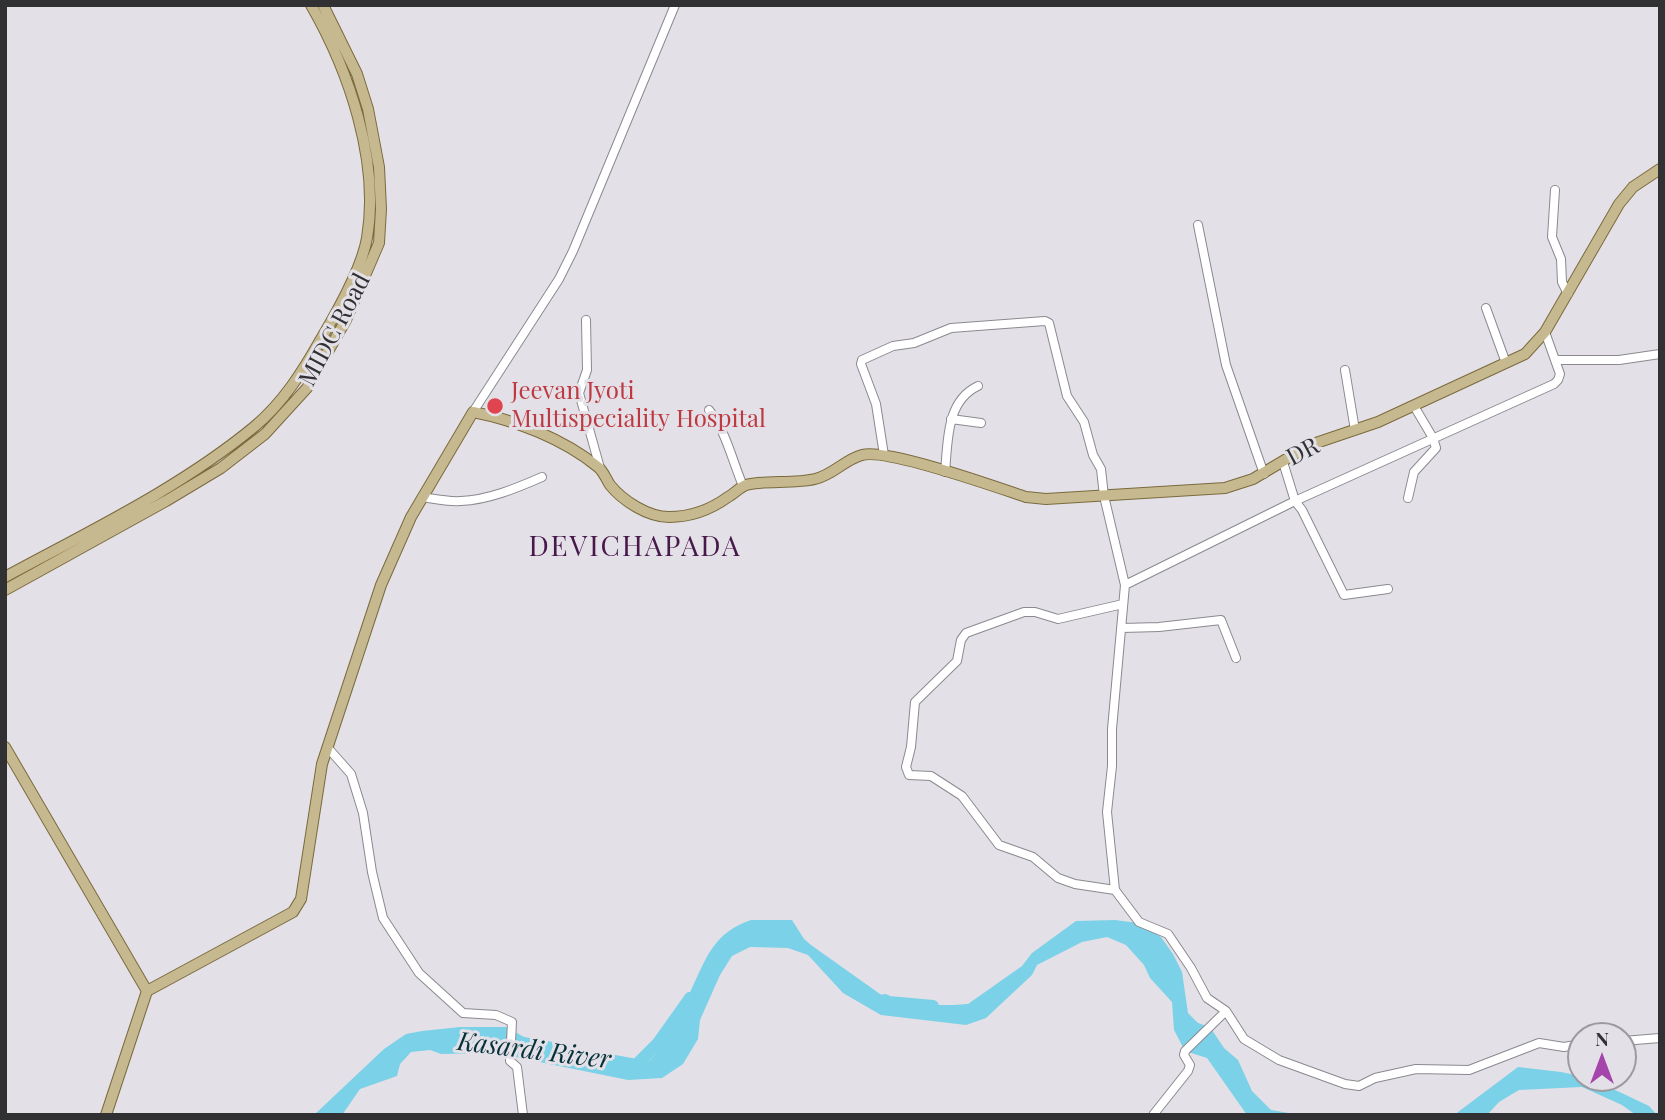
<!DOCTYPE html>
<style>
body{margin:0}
#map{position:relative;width:1665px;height:1120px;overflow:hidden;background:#e3e1e7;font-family:"Playfair Display",serif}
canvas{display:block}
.frame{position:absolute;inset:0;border:7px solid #313033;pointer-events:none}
.north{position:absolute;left:1567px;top:1022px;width:70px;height:70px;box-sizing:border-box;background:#e3e1e7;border:2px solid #9c9a9f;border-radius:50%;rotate:0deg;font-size:19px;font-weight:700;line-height:28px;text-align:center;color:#313033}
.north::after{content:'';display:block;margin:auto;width:24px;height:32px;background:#a544aa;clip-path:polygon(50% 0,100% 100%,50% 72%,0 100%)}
</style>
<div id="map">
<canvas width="1665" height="1120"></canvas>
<div class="frame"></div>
<div class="north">N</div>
</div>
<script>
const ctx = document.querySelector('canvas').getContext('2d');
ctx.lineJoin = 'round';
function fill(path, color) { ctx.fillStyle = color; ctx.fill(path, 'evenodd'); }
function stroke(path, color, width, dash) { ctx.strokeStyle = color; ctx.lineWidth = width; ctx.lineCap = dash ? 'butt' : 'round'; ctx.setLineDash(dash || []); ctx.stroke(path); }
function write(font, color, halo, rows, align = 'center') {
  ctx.font = font + ' "Playfair Display",serif'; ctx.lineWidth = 6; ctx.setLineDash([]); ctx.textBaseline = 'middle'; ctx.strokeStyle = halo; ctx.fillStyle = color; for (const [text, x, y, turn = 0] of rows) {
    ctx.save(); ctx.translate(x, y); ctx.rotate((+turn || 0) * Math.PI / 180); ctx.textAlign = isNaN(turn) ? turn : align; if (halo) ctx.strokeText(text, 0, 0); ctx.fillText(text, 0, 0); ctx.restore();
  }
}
fill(new Path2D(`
 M751,920H792L804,939L811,945L880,994L903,1005H953L968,1004L1022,966L1032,953L1076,921L1115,920L1138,923L1161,937L1173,954L1182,972L1188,1013L1198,1023L1210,1027L1224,1048L1238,1060L1252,1091L1271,1110L1300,1115H1247L1207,1058L1185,1051L1174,1030L1172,1002L1150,978L1144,965L1126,945L1107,937L1082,942L1037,965L1032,975L986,1018L966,1025L881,1015L843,993L808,955L788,948L750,947L732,956L720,975L700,1020L698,1039L683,1064L662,1078L628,1080L505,1055L489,1053L441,1054L430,1050L411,1052L400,1064L397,1076L360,1089L342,1115H314L384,1049L406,1034L422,1031L460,1027H506L524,1037L565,1044L579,1051L620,1061L637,1068C652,1062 658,1051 666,1037C675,1021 684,1005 692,988C707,956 714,933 751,920Z
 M1518,1067L1561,1072L1600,1080L1609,1087L1649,1106L1657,1115H1636L1622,1105L1582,1087L1519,1090L1499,1102L1487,1115H1454Z`), '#7bd1e7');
stroke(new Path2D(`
 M885,1000L889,1002L933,1006
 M609,1060L636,1065L658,1043L690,998`), '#7bd1e7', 12);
const minor = new Path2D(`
 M1555,190L1552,237L1561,259L1562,282L1568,294
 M1198,225L1226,365L1264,474
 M1486,308L1506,363
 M586,320L587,370L579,393L600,468
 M1555,360H1619L1660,354
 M1345,370L1355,430
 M709,410C726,431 732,460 743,486
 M473,412L559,279L573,251L675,5
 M951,419L981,423
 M884,455L876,404L861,364L862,360L893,346L914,343L951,328L1045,321L1049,323L1067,396L1084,422L1093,455L1101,469L1104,496L1125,585L1112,729V766L1107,812L1115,890L1139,922L1168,934L1191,968L1207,998L1226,1011L1244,1039L1279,1060L1345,1084L1359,1086L1375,1078L1416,1069L1469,1070L1539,1043L1564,1047L1581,1044
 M1283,462L1295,501L1302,510L1344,595L1388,589
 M945,472C948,441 946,401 978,386
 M422,497C435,499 448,502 461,501C488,500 517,488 542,477
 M1408,498L1414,472L1436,448L1433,438L1414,406
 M1125,585L1295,501L1554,384L1558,380L1560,374L1545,332
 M1122,628L1159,627L1221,620L1236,658
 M328,748L351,774L363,813L372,872L383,918L419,973L463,1013L496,1015L512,1022L510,1061L517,1067L523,1115
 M1115,890L1075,884L1058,878L1033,857L999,845L962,796L931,776L909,775L906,767L911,747L915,702L957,661L961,640L966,633L1024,612H1035L1058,619L1123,604
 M1623,1041L1660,1038
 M1153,1115L1188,1071L1190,1065L1184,1055L1185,1051L1226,1011`);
const major = new Path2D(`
 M5,577C90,531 180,488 254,427C283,403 303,371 321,339C337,312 362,268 367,238C380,161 349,71 311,5
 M5,590L166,501L221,468L265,434L307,388L346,320L379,243L381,209L379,167L368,109L357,74L323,5
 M5,747L147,991
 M106,1115L147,991L293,912L301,899L322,764L381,585L411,517L473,412C515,420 564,439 598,467C604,472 606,479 610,485C623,501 648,517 669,517C692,517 710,510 728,497C734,494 740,487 746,485C763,480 794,484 815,479C833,475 844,460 862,455C887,448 996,487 1026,497L1046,499L1225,488L1253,479L1310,445L1378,422L1525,354L1545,332L1619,204L1633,187L1660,169`);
stroke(minor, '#8b898f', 10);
stroke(major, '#7a6a3e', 12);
stroke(minor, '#fff', 8);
stroke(major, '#c7b98f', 10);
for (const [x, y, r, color] of [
 [495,406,9,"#e0444e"]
]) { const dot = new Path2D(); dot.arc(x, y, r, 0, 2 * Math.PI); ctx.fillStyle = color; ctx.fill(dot); stroke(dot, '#e3e1e7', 2.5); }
write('24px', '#313033', '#e3e1e7', [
 ["MIDC Road",335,330,-62],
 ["DR",1303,452,-28]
]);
write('24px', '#be3a42', '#e3e1e7', [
 ["Jeevan Jyoti",511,392],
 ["Multispeciality Hospital",511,420]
], 'left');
write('italic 26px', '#06313b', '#e3e1e7', [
 ["Kasardi River",534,1051,7]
]);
ctx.letterSpacing = '2px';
write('28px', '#47184a', '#e3e1e7', [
 ["DEVICHAPADA",635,547]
]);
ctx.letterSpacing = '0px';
</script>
